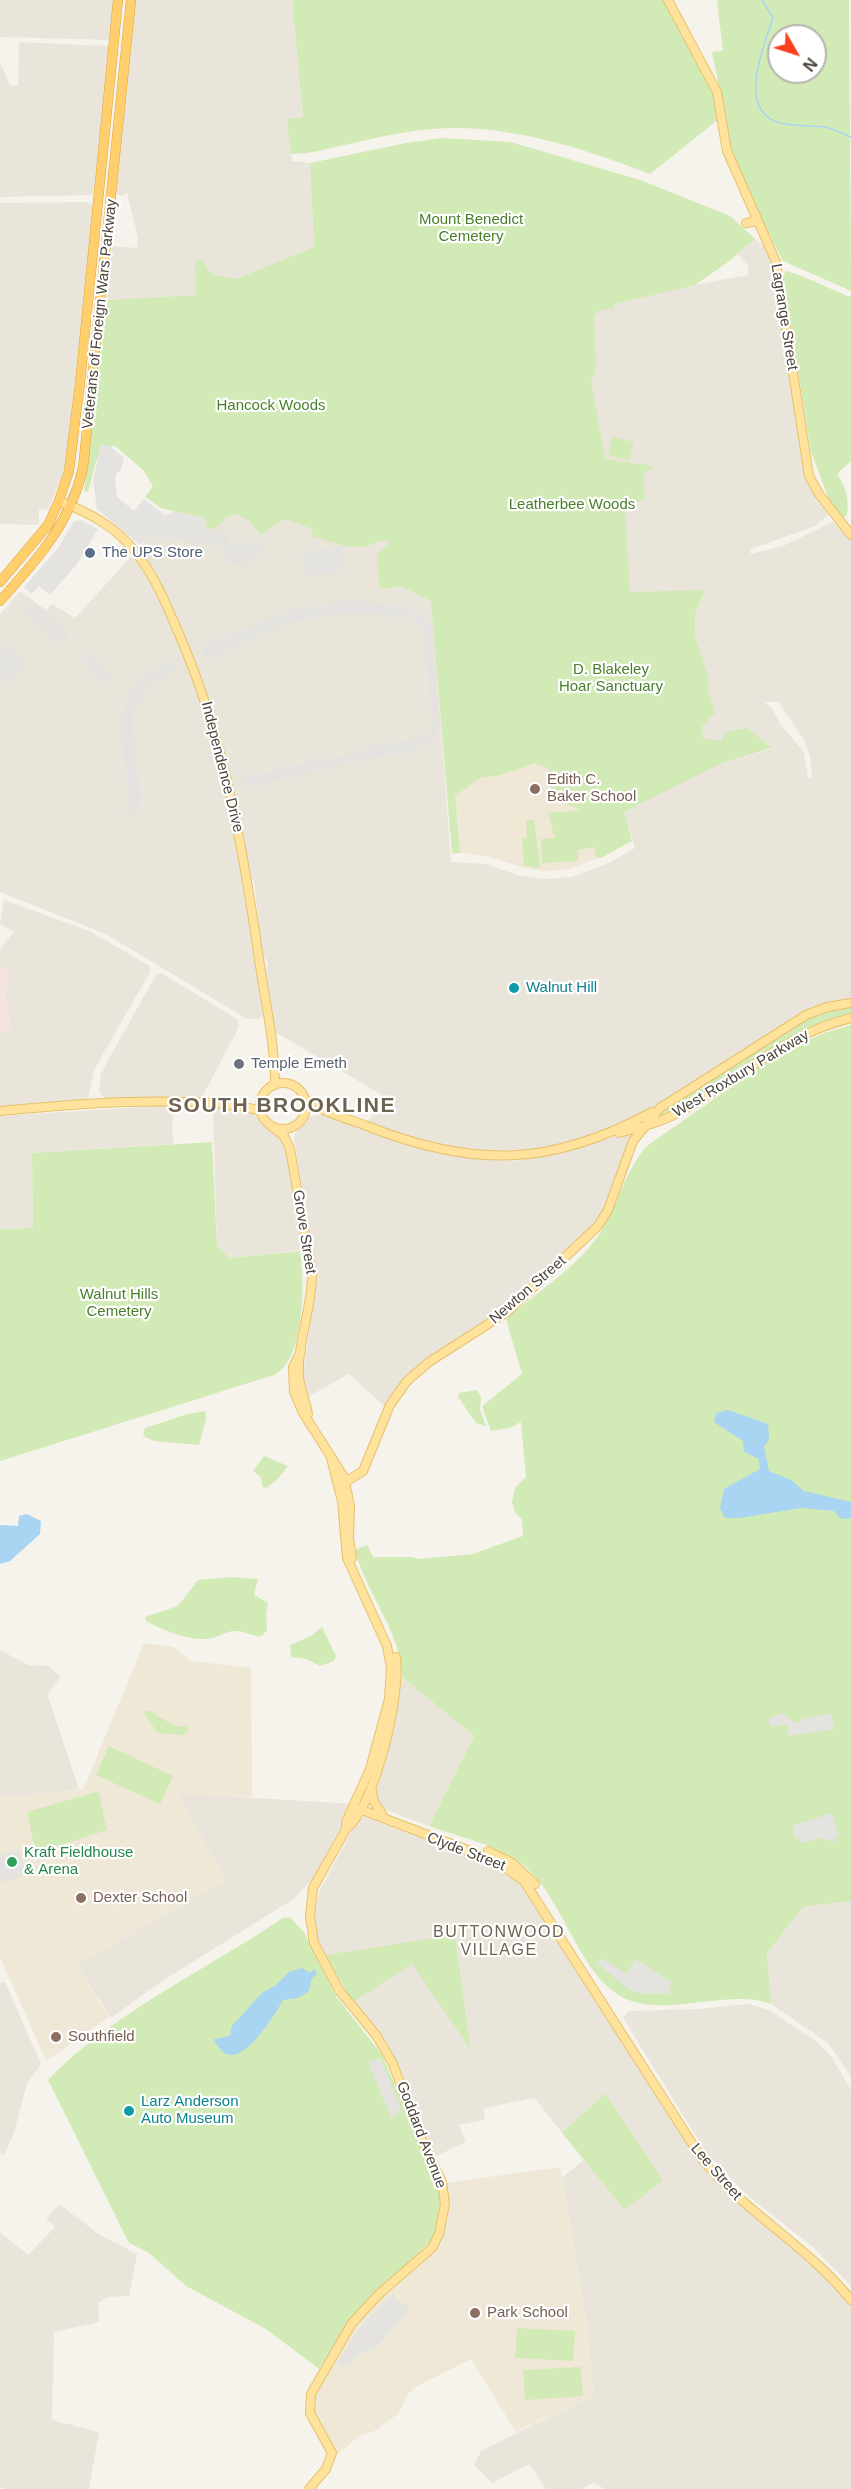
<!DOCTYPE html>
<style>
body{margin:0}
#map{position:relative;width:851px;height:2489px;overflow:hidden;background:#f6f3ec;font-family:Helvetica,sans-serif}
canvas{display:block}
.north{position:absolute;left:767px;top:24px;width:60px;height:60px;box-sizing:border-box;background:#fff;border:2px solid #b7b4b0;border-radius:50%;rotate:129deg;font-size:16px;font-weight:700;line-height:24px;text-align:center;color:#4b4439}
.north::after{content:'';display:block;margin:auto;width:21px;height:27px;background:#fc3f1d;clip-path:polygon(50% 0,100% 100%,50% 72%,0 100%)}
</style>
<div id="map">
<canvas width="851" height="2489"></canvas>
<div class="north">N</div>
</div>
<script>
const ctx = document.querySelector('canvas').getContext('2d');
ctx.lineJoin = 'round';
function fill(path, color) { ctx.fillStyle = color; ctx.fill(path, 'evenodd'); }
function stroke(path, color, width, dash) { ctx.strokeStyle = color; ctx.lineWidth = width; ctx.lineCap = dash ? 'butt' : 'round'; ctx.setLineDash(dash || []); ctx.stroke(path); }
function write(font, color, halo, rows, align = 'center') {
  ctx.font = font + ' Helvetica,sans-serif'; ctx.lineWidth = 4.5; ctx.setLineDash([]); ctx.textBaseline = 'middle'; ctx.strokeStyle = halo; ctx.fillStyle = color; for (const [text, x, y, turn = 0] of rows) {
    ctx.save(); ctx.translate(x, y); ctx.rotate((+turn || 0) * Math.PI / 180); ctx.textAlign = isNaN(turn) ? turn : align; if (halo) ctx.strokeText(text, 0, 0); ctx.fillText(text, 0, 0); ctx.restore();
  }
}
fill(new Path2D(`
 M0,0H115L110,40L0,37Z
 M135,0H292L303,118L289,119L287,123L292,161L310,163L314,247L236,279L212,274L201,260L195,262L197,295L107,300L111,246L137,248L138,238L127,193L121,196L117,194L115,185Z
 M19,42L107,46L110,48L93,195L0,197V62L10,85L18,86Z
 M0,203L87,202L93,205L66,466L48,510L39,509V525L0,524Z
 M755,239L765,247L773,263L808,484L828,515L815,526L751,549L750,554L783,546L833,522L851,540V1000L812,1009L656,1107L627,1122L583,1138L528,1152L495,1154L444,1149L369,1122L382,1095L275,1032L265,974L268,962L262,955L254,880L243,881L263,1017L258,1019H247L106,934L0,892V614L20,591L46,610L52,604L75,618L180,503L431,508L433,617L451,862L486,864L521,876L546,879L572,877L609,863L635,848L624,812L722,763L771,749L747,728L725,732L722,741L703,738L702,727L715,713L708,690L709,679L695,637V616L705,591L630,599L624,495L634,463L606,465L590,377L592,310L673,289L748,275V266L738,254ZM764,702H779L803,738L810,756L812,778H808L804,752L781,725L771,707Z
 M4,900L89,931L150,966V972L94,1070L88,1100L0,1108V1031L11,1030L5,992L10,974L0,966V949L14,932L0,924Z
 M161,973L237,1019L239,1027L201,1099L105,1098L99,1091L101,1073L156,975Z
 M172,1105L173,1144L32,1153L33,1228L0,1229V1116Z
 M213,1108L251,1111L265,1127L284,1140L303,1250L230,1258L217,1246Z
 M327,1114L434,1153L482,1160L514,1161L543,1156L622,1134L630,1136L631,1139L602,1217L495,1317L416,1367L400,1384L385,1407L349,1374L306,1398L303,1376L311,1316L313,1260L294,1139L296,1131L306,1119L314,1115Z
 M0,1650L28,1665L49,1666L61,1677L47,1694L79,1790L0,1798Z
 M402,1677L474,1736L429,1826L381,1808L377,1804L374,1790L397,1709Z
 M176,1793L353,1804L312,1880L292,1900L159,1983L111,2018L76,1965L226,1880Z
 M365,1817L511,1871L523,1881L711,2171L804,2253L851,2303V2489H604L594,2482L582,2489H546L529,2464L492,2483L474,2465L481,2451L593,2395L587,2324L562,2178L585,2159L589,2164L663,2180L605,2093L562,2133L535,2098L484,2108L485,2120L459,2125L466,2142L434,2157L398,2066L351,2003L412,1964L471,2048L455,1936L322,1956L312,1922L319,1892L357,1821Z
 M851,1901V2077L828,2043L771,2004L767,1953L803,1907Z
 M5,1982L41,2064L27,2084L14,2133L4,2155L0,2152V1983Z
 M748,2004L769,2010L816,2041L831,2056L851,2090V2286L813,2247L748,2196L707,2154L623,2018L629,2011L699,2009Z
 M59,2204L100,2235L137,2254L129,2296L107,2297L98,2303L99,2322L54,2332L52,2420L99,2432L89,2489H6L0,2487V2232L28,2255L55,2227L46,2219Z`), '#eae5da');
fill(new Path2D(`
 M547,738L626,817L605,855L571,869L544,871L524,868L486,856L460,853L449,745Z
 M144,1643L173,1647L191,1661L251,1668L252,1797L176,1794L226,1880L76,1965L109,2017L46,2061L0,1957V1798L83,1790Z
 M560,2167L587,2324L593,2395L516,2432L471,2359L417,2386L409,2393L398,2414L373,2432L359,2436L338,2454L314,2416V2396L360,2319L389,2290L424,2262L437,2246L448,2217L446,2183Z`), '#efe8d6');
fill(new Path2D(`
 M0,966L10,974L5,992L11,1030L0,1031Z`), '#f6e3e0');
fill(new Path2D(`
 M292,0H664L712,89L719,119L650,174C582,148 506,123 433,129C391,132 349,145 308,153L291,154L287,123L288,119L303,117Z
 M717,0H849L851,291L783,261L745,187L731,146L712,52L723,51ZM779,36H815V72H779Z
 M443,138L511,142L643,181L730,216L755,239L727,263L695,285L623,302L613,305L615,308L598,311L594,316L596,371L591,380L605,459L654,466L643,475L645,499L625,509L630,592L705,590L695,616V637L709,679L708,690L715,713L702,727L703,738L722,741L725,732L747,728L772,748L722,763L624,812L632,841L601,858H597L594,847L578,850V861L542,863L541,839L555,838L548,813L582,810L552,798L549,769L535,763L500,775L480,778L455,796L460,853L452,854L431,601L401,586L382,589L379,587L377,555L391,541C380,539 374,545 363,547C347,549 328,540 312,536L313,529L288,520L280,521L261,535L248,520L235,514L227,517L214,529L207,528L205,518L161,508L145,497L153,486L143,470L115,446L104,447C93,460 94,476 88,491L84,492L107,300L196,295L195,262L201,259L212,274L236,279L314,247L310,163L406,143Z
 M786,271C794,271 838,293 851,297V461L837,474C845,485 851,503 846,517H842L831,505L811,452L783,276Z
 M612,437L634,442L629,461L608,455Z
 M526,820H534L540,866L537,868L524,865L522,838H527Z
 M851,1005V1016L832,1020L684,1107L658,1118L665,1109C721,1073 786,1019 851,1005Z
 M851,1025V1901L803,1907L767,1953L771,2004C728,1987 660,2021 619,1995C576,1969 563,1896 522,1864C496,1844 459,1837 429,1826L474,1736L402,1677C401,1631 366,1594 355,1550L367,1545L373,1557H412L419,1559L473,1554L523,1536L522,1520L515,1512L512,1502L515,1488L526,1477L521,1422L510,1428L491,1431L482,1406L522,1374L506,1319C538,1291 577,1268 601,1232C618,1205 625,1170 647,1146L777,1055L824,1033Z
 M212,1142L217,1246L230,1258L300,1251C305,1281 305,1360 274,1375L0,1461V1229L33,1228L32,1153Z
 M477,1390L481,1397L480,1410L486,1426L476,1423L458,1397L459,1393Z
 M205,1411L206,1419L199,1445L154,1441L143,1436L145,1428L188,1414Z
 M264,1456L288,1466L276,1481L266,1488L262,1486L261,1477L253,1471Z
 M234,1577L258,1579L254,1595L268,1603L266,1614L267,1630L262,1636C252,1637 245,1631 235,1631C226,1631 221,1636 213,1638C192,1643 163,1630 146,1621L145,1617L178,1606L198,1580Z
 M322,1627L336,1656L334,1661L320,1666L306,1659L291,1657L290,1645L311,1636Z
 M142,1711H149L175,1726L188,1727V1732L182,1735L158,1733Z
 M109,1746L173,1776L160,1804L96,1775Z
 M96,1792L99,1793L107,1830L61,1845L35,1849L27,1812Z
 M290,1917L304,1932L336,1996L382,2055L437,2182C444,2202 440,2223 430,2242L358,2310L319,2369L266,2329L186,2286L149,2253L129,2243L48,2080C109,2015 209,1968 283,1918Z
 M455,1935L471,2050L412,1964L353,2002L325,1955Z
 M605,2093L663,2180L625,2210L562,2133Z
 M517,2328L575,2331L573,2361L515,2358Z
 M581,2367L583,2396L525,2400L523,2370Z`), '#d2eab5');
fill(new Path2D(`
 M101,444L111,447L124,458L120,472L117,471L115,481L117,497L134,511L144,499L165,515L174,513L205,518L204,529L229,532L228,543L259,542L263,546L257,553L251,556L250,565L225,564L227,555L218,544L149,537L140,545L97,509L93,480Z
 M81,520L98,529L77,564L50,595L39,586L32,594L24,587L58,548L74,521Z
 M317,547L330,549L341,547L343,572L307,575L302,555Z
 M349,600L401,606L403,609L425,618L429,624L432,629L439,727L435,739L420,747V750L363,759L245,788L242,778L322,758L323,761L330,755L331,758L371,749V746L419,738L425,739L429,735L432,726L424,632L415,620L400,616L399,618L370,613L333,614L292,622L206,659L201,647L284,612Z
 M32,601L69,636L61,645L24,610Z
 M6,645L25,663L7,682L0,675V652Z
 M89,654L101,664L112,681L102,687L91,671L81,664Z
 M173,659L177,670L148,687L134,713L132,726L141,799L137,814L126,811L129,797L120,727L122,714L132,688L143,676Z
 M783,1714L796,1723L805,1718L831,1714L835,1729L788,1736L787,1724L771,1727L768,1721L772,1716Z
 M832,1813L839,1835L836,1836L834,1843L821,1838L801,1843L799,1838L796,1839L792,1826Z
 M19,1850L27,1874L0,1883V1855Z
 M602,1958L626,1974L636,1959L672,1983L668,1994L640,1993L627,1988L597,1963Z
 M380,2058L401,2109L392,2119L368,2062Z
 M392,2294L410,2309L375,2349L357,2355L350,2366L346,2364L343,2368L336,2364L366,2320Z`), '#e5e3e0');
fill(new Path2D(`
 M728,1410L768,1424L769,1439L764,1447L769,1471L791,1480L804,1491L851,1502V1518L841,1519L834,1511L801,1508L740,1518H725L720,1508L724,1489L760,1469L759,1459L744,1452L743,1441L714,1422L716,1413Z
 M27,1514L41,1521L40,1534L10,1561L0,1564V1525L18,1526L19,1516Z
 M302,1968L310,1973L314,1969L317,1974L312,1978L309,1991L298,1998L283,2000C275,2015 240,2072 221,2050C218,2045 215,2044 214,2039L230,2036L232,2026L262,1993L276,1985L289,1972Z`), '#a9d4f2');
stroke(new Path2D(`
 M762,0L773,18C765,44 738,104 774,121C788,127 810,125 825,127C834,129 843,134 851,137`), '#a9d4f2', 1.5);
const major = new Path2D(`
 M668,0L717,92L727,151L776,262L809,476L819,494L851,535
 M746,223L753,222L756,216
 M59,501C90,513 117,527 137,554C156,578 167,606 179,634C224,737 243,848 259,959C265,1001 275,1043 275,1085
 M260 1106a23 23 0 1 1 46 0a23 23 0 1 1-46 0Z
 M305,1099C323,1113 347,1118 367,1126C473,1168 551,1167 652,1112
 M0,1111C63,1105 125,1100 188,1102C213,1103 237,1104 261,1111
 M270,1125L284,1136L290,1149L312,1274C312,1309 297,1342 299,1377C300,1390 306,1401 308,1414
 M619,1133C642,1127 665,1121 685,1109C740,1078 787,1033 851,1018
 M301,1351L293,1367L294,1392L303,1413L344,1477L350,1506L349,1539L352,1558
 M339,1486L363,1471L390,1405L407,1381L429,1362L507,1312L598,1226L608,1210L633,1141L660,1108L806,1015L827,1007L851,1003
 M371,1787L374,1802L382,1814
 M354,1807L494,1860L524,1881L702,2159C745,2213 808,2246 851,2300
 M346,1829C376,1805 401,1695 396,1657
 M488,1851L511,1862L535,1884
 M309,2489L326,2469L332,2453L310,2413L311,2394L352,2323L380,2293L432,2248L439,2234L445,2204L442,2182L424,2145L392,2062L376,2035L339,1990L314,1943L310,1916L313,1888L346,1829V1822L370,1769L389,1699L391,1668L387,1646L347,1558L342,1501L331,1458`);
const highway = new Path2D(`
 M0,582L48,525L59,501L69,471L80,383L118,0
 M0,601C37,560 70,524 83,468L131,0`);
stroke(major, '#e6c16a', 10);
stroke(highway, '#e0a43c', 10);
stroke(major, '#ffe39c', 8);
stroke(highway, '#ffcf6e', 9);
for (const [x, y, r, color] of [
 [90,553,6,"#5c6f8a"],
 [535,789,6,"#8d6e63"],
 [514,988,6,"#0f9aa8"],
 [239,1064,6,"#6b7280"],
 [12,1862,6,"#2e9e5b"],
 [81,1898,6,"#8d6e63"],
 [56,2037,6,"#8d6e63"],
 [129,2111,6,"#0f9aa8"],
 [475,2313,6,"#8d6e63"]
]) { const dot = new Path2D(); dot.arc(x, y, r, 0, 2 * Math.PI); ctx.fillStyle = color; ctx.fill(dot); stroke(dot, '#fff', 2); }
write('15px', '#4a7f2a', '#fff', [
 ["Mount Benedict",471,220],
 ["Cemetery",471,237],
 ["Hancock Woods",271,406],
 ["Leatherbee Woods",572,505],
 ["D. Blakeley",611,670],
 ["Hoar Sanctuary",611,687],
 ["Walnut Hills",119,1295],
 ["Cemetery",119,1312]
]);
write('15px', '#4b4439', '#fff', [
 ["Veterans of Foreign Wars Parkway",100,314,-84],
 ["Lagrange Street",784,317,81],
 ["Independence Drive",222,767,76],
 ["West Roxbury Parkway",741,1074,-31],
 ["Grove Street",304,1232,81],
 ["Newton Street",528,1290,-41],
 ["Clyde Street",466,1852,21],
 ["Goddard Avenue",421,2135,69],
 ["Lee Street",716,2172,49]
]);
write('15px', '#4e5e75', '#fff', [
 ["The UPS Store",102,553]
], 'left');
write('15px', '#785e54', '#fff', [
 ["Edith C.",547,780],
 ["Baker School",547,797],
 ["Dexter School",93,1898],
 ["Southfield",68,2037],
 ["Park School",487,2313]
], 'left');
write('15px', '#0d838f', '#fff', [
 ["Walnut Hill",526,988],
 ["Larz Anderson",141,2102],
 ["Auto Museum",141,2119]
], 'left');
write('15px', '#5b616d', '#fff', [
 ["Temple Emeth",251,1064]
], 'left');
write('15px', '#27864d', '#fff', [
 ["Kraft Fieldhouse",24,1853],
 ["& Arena",24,1870]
], 'left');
ctx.letterSpacing = '1.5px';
write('16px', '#6e6250', '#fff', [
 ["BUTTONWOOD",499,1933],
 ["VILLAGE",499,1951]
]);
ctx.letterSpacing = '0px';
ctx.letterSpacing = '1.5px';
write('bold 21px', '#6e6250', '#fff', [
 ["SOUTH BROOKLINE",282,1106]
]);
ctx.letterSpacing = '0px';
</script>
